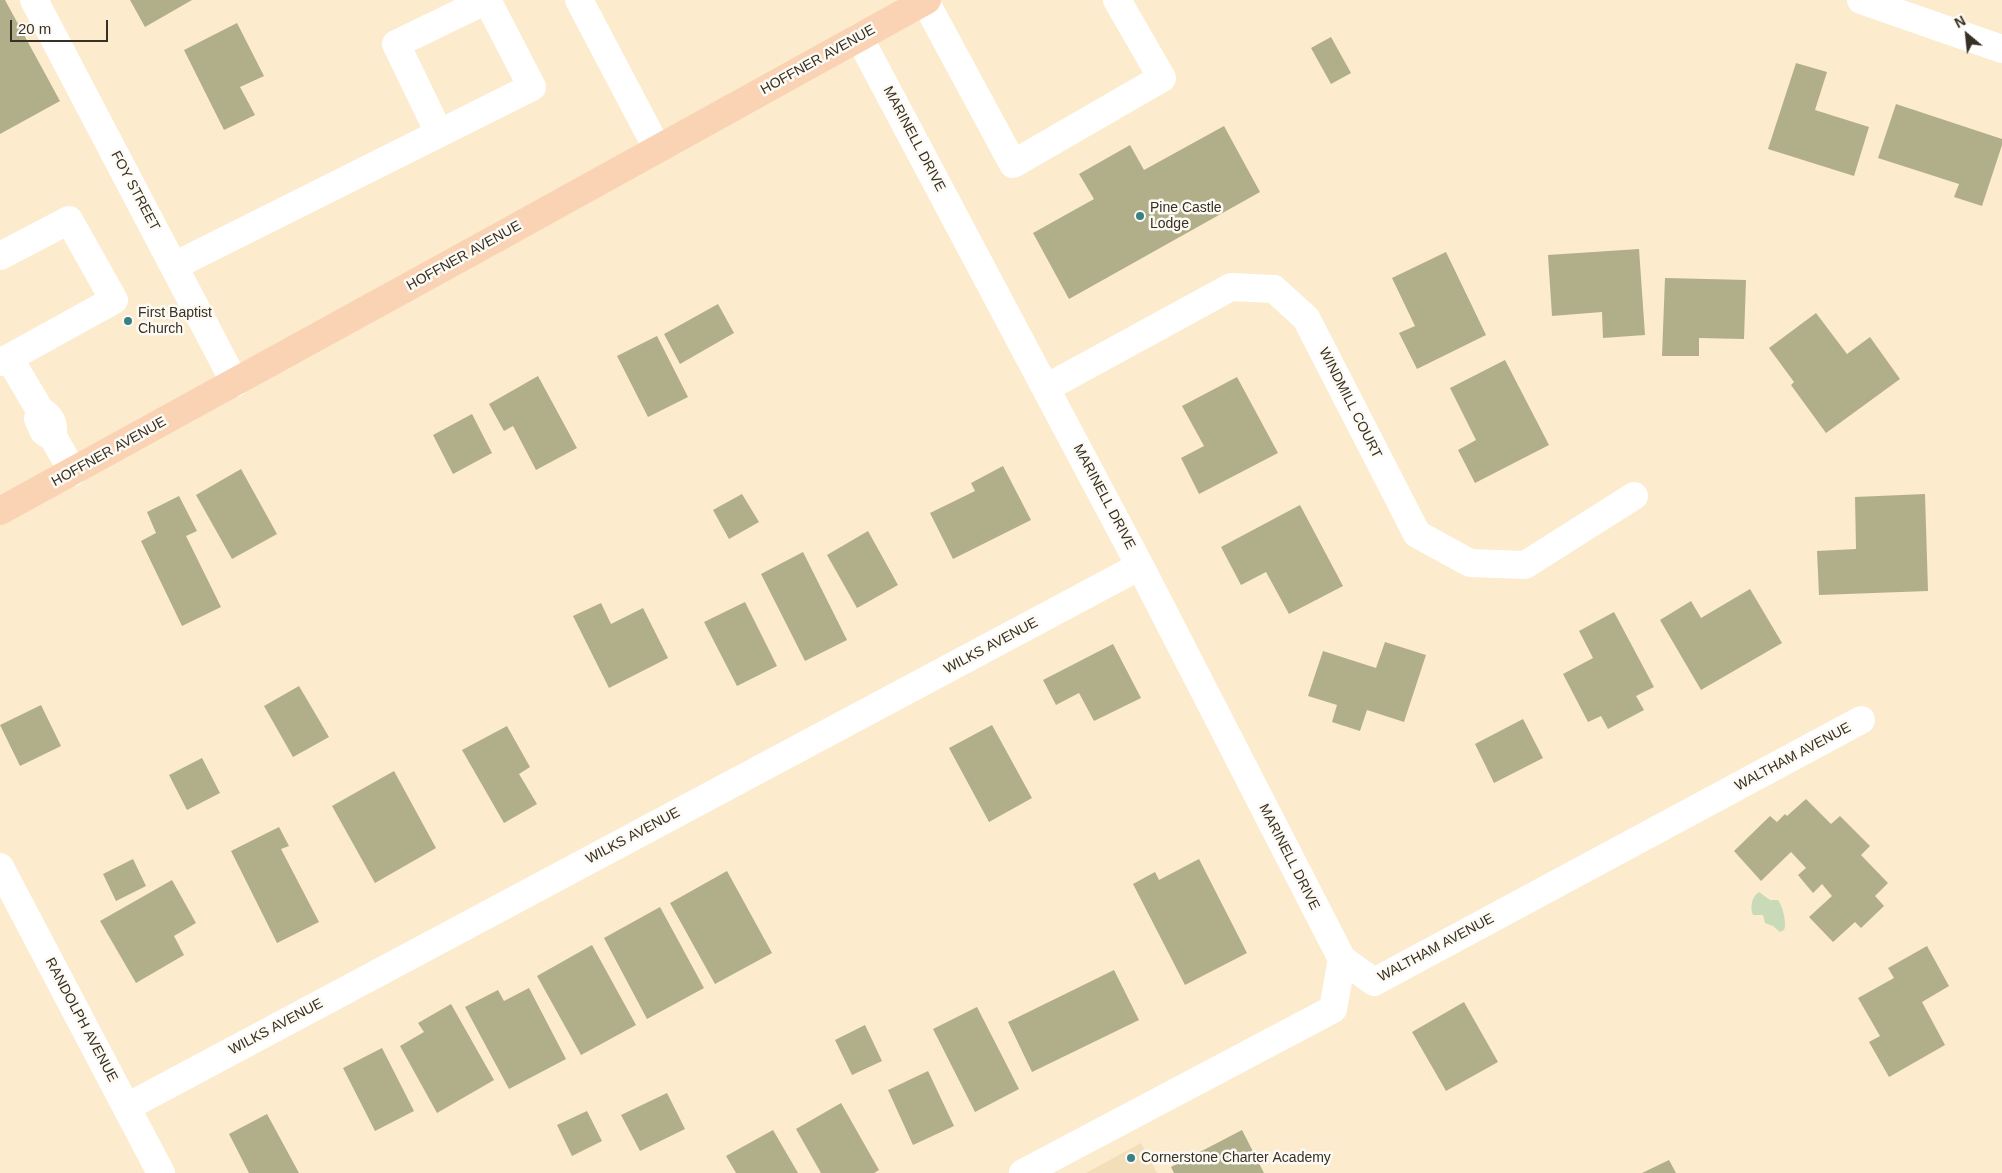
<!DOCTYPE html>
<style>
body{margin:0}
#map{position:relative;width:2002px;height:1173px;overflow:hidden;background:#fcebcc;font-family:Arial,sans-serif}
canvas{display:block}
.north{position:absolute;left:1942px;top:10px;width:50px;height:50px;-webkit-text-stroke:4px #fdfaf4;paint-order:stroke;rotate:332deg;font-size:14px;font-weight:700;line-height:20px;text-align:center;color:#373024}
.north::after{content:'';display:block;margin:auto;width:18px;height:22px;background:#373024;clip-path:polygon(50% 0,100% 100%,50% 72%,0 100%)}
.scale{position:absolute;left:10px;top:20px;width:98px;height:22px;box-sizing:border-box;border:2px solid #373024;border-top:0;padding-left:6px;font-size:15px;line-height:18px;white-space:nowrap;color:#373024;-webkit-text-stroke:4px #fdfaf4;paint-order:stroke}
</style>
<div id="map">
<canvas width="2002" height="1173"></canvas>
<div class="north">N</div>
<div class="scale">20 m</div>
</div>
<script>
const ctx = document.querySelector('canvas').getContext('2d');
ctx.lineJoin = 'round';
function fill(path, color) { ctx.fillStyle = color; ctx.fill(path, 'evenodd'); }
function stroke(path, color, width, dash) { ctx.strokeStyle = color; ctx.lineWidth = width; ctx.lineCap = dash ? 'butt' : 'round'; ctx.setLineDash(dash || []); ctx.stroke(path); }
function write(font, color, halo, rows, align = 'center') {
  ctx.font = font + ' Arial,sans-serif'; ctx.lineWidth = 5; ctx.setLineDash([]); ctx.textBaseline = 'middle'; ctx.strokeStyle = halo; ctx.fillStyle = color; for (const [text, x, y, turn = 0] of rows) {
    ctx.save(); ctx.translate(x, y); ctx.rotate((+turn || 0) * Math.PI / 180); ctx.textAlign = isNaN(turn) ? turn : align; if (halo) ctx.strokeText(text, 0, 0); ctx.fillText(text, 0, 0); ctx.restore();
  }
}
fill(new Path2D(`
 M1141,1143L1157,1173H1086Z`), '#f3deba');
fill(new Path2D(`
 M1759,892L1770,900H1778C1783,907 1787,924 1784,930L1780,932L1773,926L1765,923L1763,915H1753C1750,908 1751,897 1759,892Z`), '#c8dab7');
fill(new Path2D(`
 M0,0H5L60,101L0,134Z
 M130,0H192L145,27Z
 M237,23L264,76L240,87L255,115L224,130L184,50Z
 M1331,37L1351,73L1331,84L1311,48Z
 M1796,63L1827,72L1815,110L1869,127L1854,176L1768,149Z
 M1896,104L2002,139V145L1982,206L1954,197L1959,184L1878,158Z
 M1224,126L1260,192L1069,299L1033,233L1094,199L1079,174L1130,145L1144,170Z
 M1639,249L1645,335L1603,338L1602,312L1552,316L1548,255Z
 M1446,252L1486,335L1417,369L1399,333L1415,326L1392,278Z
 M1665,278L1746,280L1744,339L1699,338V356H1662Z
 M718,304L734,333L680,364L664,334Z
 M1816,313L1847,354L1870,337L1900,379L1826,433L1791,385L1794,382L1769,348Z
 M657,336L688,397L648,417L617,356Z
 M1505,360L1549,445L1475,483L1458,450L1476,440L1450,388Z
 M538,376L577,448L536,470L513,426L504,431L489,404Z
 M1237,377L1278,453L1199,494L1181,458L1204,446L1182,406Z
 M472,414L492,453L453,474L433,435Z
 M1003,466L1031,520L953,559L930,513L975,491L971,483Z
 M241,469L277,534L232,559L196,495Z
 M742,494L759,522L729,539L713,510Z
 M1925,494L1928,591L1819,595L1817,551L1856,549L1855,497Z
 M179,496L197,531L186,536L221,607L182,626L141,541L156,533L147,512Z
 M1300,505L1343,586L1289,614L1266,572L1241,585L1221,547Z
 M868,531L898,585L857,608L827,555Z
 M803,552L847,640L805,661L761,574Z
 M1750,589L1782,643L1701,690L1660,620L1691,601L1701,618Z
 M745,602L777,666L737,686L704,622Z
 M601,603L611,624L643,608L668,658L609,688L573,616Z
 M1614,612L1654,687L1636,696L1644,710L1608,729L1601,716L1588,722L1563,674L1593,658L1579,631Z
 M1385,642L1426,655L1404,722L1367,710L1360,731L1332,722L1337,705L1308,696L1323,651L1376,668Z
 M1113,644L1141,698L1094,721L1079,693L1056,705L1043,680Z
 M299,686L329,737L293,757L264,706Z
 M41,705L61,746L20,766L0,725Z
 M1523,719L1543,758L1494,783L1475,744Z
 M992,725L1032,798L989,822L949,748Z
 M507,726L530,767L519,774L537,804L504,823L462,750Z
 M202,758L220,793L187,810L169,775Z
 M394,771L436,848L375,883L332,806Z
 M1806,799L1831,824L1840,816L1870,846L1861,855L1888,883L1875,896L1884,906L1861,928L1855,922L1833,942L1809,917L1832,896L1822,884L1813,893L1798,875L1806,868L1791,852L1761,881L1734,851L1770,816L1777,822L1785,814L1787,816Z
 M279,827L289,846L281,849L319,922L277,943L231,851Z
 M133,859L146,886L116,901L103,874Z
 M1199,859L1247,953L1185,985L1133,884L1155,872L1159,880Z
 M727,871L772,953L715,984L670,903Z
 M172,880L196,923L174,936L184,955L136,983L100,921Z
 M660,907L704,988L647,1019L604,938Z
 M592,945L636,1025L581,1055L537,976Z
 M1927,946L1949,986L1922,1002L1945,1045L1889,1077L1869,1042L1880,1036L1858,998L1894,978L1888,968Z
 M1114,970L1139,1020L1032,1072L1008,1022Z
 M529,988L566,1059L509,1089L465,1007L498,990L504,1001Z
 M1464,1002L1498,1062L1446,1091L1412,1032Z
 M451,1004L494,1080L437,1113L400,1046L424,1032L418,1023Z
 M977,1007L1019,1089L975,1112L933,1029Z
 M865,1025L882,1061L852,1075L835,1040Z
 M382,1048L414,1111L375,1131L343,1068Z
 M928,1071L954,1126L913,1145L888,1090Z
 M667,1093L685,1129L640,1151L621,1115Z
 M841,1103L879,1170L874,1173H821L796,1129Z
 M587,1111L602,1141L572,1156L557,1125Z
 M267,1114L299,1173H249L229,1134Z
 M773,1130L798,1173H736L726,1156Z
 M1242,1130L1264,1173H1174L1171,1167Z
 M1669,1160L1676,1173H1642Z`), '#b1af8a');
stroke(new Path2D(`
 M34,0L235,383
 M579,0L657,148
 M1861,0L2002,49
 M925,1L1013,164L1162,78L1117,0
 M859,37L1140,566L1342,959L1374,982L1861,720
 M439,133L396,44L487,0
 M0,256L69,220L114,300L9,358
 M174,266L532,87L487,0
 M0,362L9,358L40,410
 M1046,388L1231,287L1274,289L1306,318L1417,534L1470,563L1525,565L1634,496
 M53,437C54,424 52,417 40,410L38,419L44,432L53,437L73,472
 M0,867L161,1173
 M127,1107L1140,566
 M1023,1173L1333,1009L1342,959`), '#fff', 28);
stroke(new Path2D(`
 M0,511C310,343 618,170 927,0`), '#fad2b4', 28);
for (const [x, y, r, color] of [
 [1140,216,5,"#398185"],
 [128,321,5,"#398185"],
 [1131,1158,5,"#398185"]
]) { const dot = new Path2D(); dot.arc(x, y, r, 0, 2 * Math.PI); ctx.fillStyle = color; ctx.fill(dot); stroke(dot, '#fdfaf4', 2); }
write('14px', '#373024', '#fdfaf4', [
 ["HOFFNER AVENUE",818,60,-29],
 ["MARINELL DRIVE",914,139,62],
 ["FOY STREET",135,191,62],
 ["HOFFNER AVENUE",464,256,-29],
 ["WINDMILL COURT",1350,403,63],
 ["HOFFNER AVENUE",109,452,-29],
 ["MARINELL DRIVE",1104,497,62],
 ["WILKS AVENUE",991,646,-28],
 ["WALTHAM AVENUE",1793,757,-28],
 ["WILKS AVENUE",633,836,-28],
 ["MARINELL DRIVE",1289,857,63],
 ["WALTHAM AVENUE",1436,948,-28],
 ["RANDOLPH AVENUE",81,1020,62],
 ["WILKS AVENUE",276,1027,-28]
]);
write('14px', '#373024', '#fdfaf4', [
 ["Pine Castle",1150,208],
 ["Lodge",1150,224],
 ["First Baptist",138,313],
 ["Church",138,329],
 ["Cornerstone Charter Academy",1141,1158]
], 'left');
</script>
